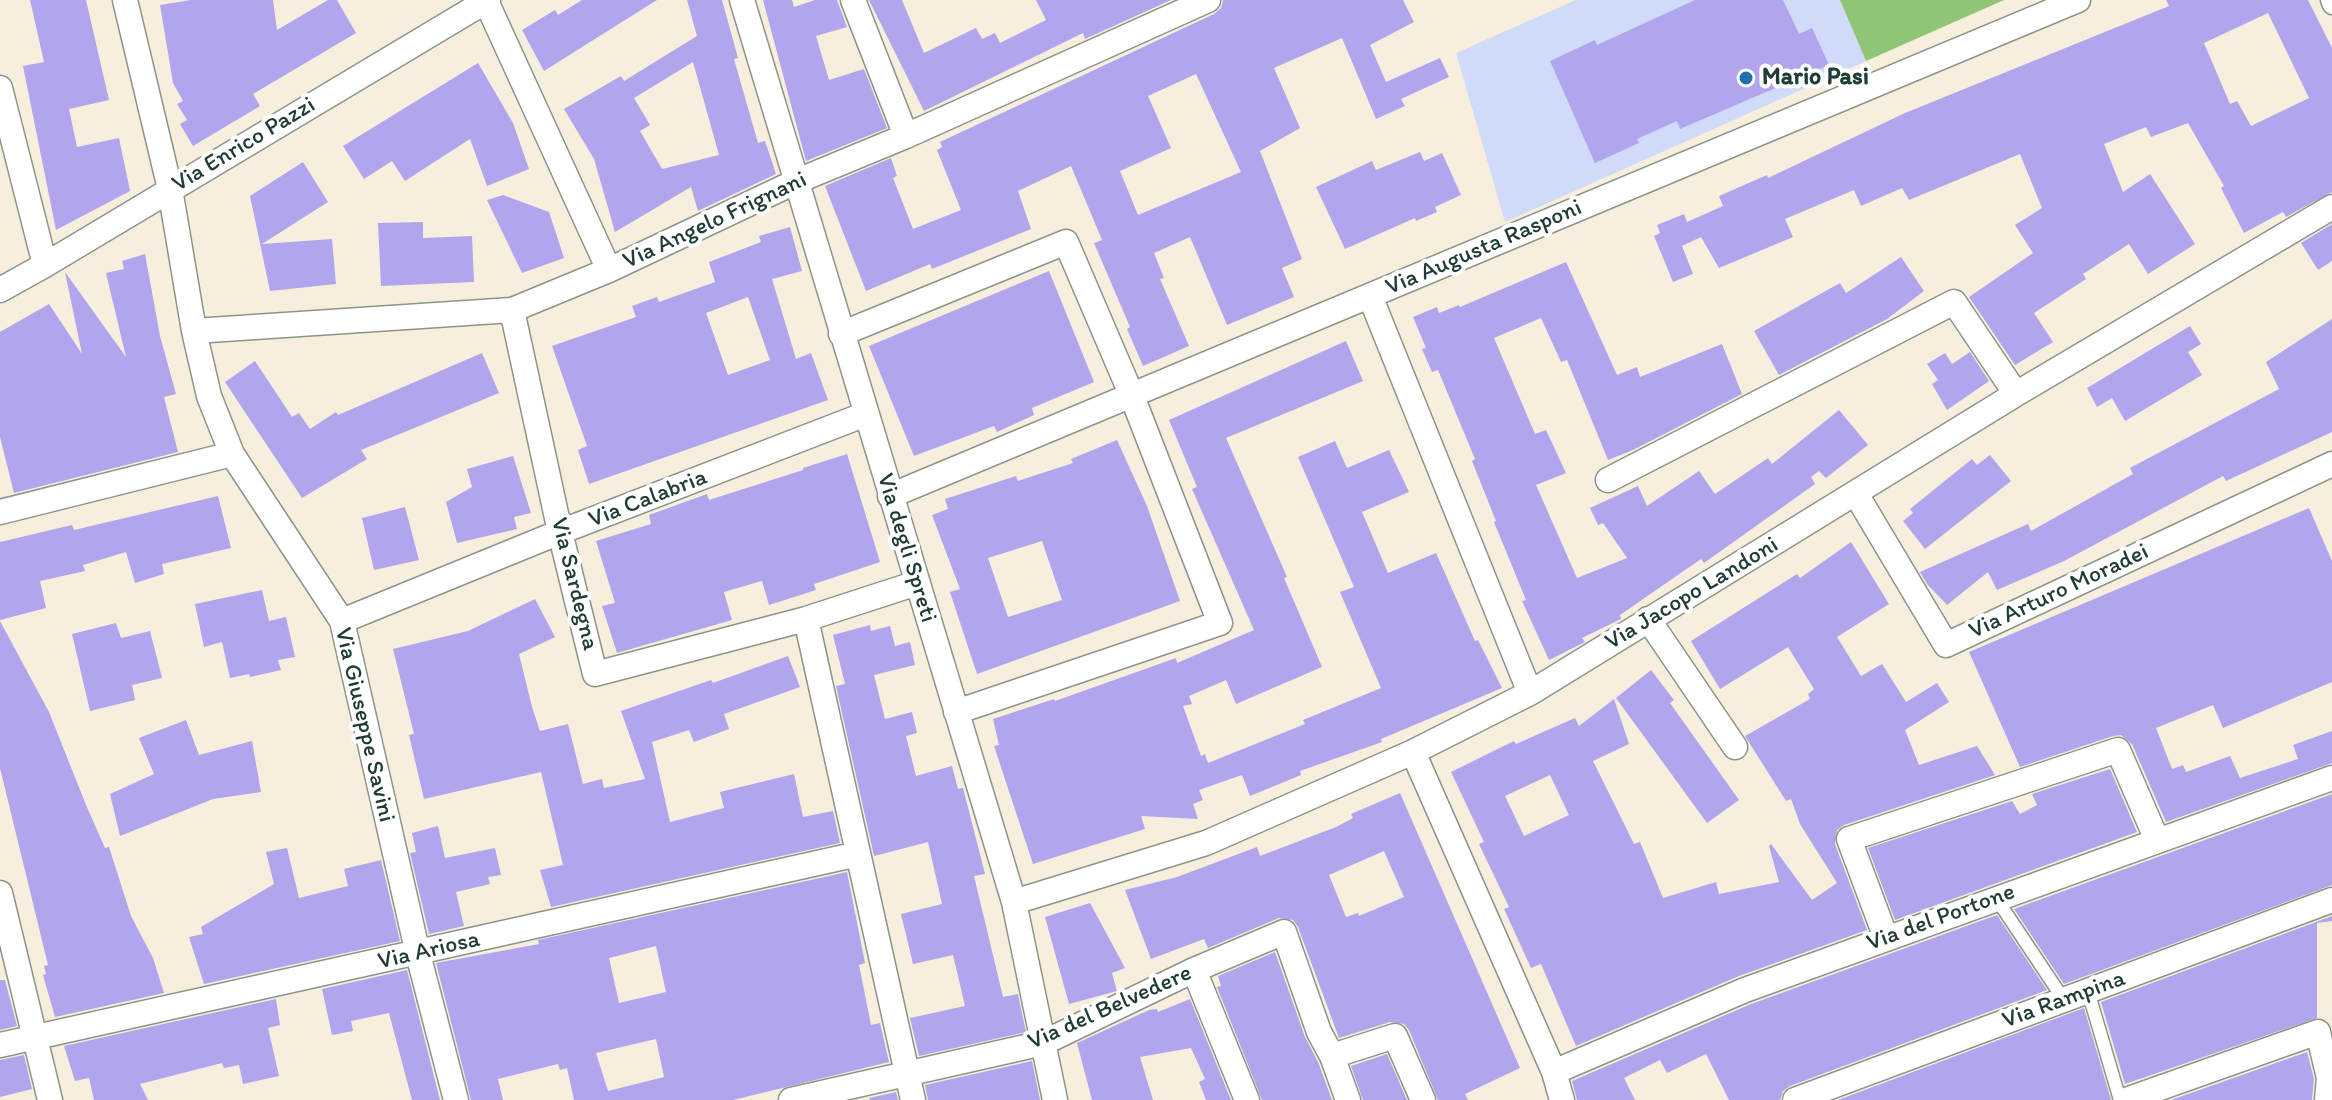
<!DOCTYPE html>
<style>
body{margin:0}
canvas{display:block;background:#f7eedd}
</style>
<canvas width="2332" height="1100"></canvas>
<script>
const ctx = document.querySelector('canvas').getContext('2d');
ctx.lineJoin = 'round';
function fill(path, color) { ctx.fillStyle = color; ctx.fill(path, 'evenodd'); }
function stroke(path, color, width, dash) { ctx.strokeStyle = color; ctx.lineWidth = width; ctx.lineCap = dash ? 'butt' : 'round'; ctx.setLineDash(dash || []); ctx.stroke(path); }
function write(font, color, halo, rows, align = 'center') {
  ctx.font = font + ' Itim,sans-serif'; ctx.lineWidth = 8; ctx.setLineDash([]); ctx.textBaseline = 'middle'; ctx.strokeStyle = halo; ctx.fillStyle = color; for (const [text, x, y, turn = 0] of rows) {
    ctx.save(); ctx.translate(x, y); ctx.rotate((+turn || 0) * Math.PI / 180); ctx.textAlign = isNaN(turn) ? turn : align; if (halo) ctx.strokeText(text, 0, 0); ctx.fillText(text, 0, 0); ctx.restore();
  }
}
fill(new Path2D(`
 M1576,0H1840L1866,61L1505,222L1456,53Z`), '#d0daf9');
fill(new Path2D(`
 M1840,0H2004L1866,61Z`), '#90c577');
fill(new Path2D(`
 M30,0H86L109,100L69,109L77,147L119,138L130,191L56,230L23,66L44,62Z
 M191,0H273L277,30L328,0H337L356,33L253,94L260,106L193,146L180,124L187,120L177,104L183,101L173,83L160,5Z
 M582,0H657L544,71L522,30L555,10L558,15Z
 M687,0H722L738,58L734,59L758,143L765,141L776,174L698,211L691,187L615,232L594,159L564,109L621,76L624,81L697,36ZM693,62L719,155L662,169L640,131L650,125L634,98Z
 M763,0H792L794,7L815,0H837L847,27L816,36L829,80L864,69L887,128L806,161Z
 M869,0H902L924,53L976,28L982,39L995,33L1000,43L1046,20L1036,0H1171L1085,39L1083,33L924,111Z
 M1223,0H1403L1414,22L1370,45L1386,82L1440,58L1449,77L1401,99L1405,106L1376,119L1342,38L1274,68L1300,128L1260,151L1302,259L1282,268L1294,297L1227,325L1190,237L1154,253L1164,278L1160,279L1189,346L1143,366L1127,329L1130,327L1094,243L1102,240L1071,166L1018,191L1031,229L932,269L930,264L866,291L825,186L891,158L897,176L893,178L913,229L961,210L937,150L942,147L940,142L1214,14L1221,8ZM1196,74L1241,172L1138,215L1120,171L1171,148L1148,96Z
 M1695,0H1783L1799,34L1812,28L1829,65L1680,129L1677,121L1637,139L1639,143L1595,163L1550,61L1595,40L1597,45Z
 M2166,0H2308L2332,48V192L2286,217L2283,212L2244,233L2221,188L2224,186L2188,123L2151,137L2146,127L2104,144L2123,192L2150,174L2195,244L2148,274L2129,244L2083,274L2086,279L2034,313L2053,342L2015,365L1969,297L2033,253L2015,225L2042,208L2020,154L1909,200L1902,188L1861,206L1854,190L1785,219L1793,237L1719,268L1701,237L1682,246L1693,274L1673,282L1654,236L1660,233L1657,225L1684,214L1687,222L1723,206L1719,196L1767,175L1768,178L1905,113L2169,6ZM2268,13L2309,98L2251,126L2237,101L2230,104L2204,43Z
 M478,63L513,123L529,169L487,186L470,139L405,181L392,161L364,179L343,146Z
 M1420,152L1424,161L1442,153L1461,195L1435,207L1437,212L1416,221L1415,218L1345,249L1316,187L1372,161L1376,170Z
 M303,162L328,202L262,244L332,239L336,284L270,291L250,196Z
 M503,195L549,212L564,258L522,273L487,200Z
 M423,222V238L472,236L474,282L381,286L378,223Z
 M2332,224V261L2318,270L2301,243Z
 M790,227L802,271L772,279L796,359L811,353L828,400L589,484L578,450L587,446L552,346L636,317L632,306L657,297L659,302L715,282L709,262L761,242L759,236ZM748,297L770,360L728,375L706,313Z
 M145,254L160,336L176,394L164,397L178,452L14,493L0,437V332L49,304L82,354L65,272L126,357L106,273L124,269L122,261Z
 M1901,257L1924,291L1887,319L1779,375L1754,331L1840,283L1846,293Z
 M1566,262L1617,375L1637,367L1640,377L1722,344L1742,394L1633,450L1608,460L1567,360L1561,362L1541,318L1494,338L1535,434L1546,430L1566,473L1536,485L1577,578L1627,558L1603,523L1598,525L1590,508L1638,486L1647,506L1699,471L1715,494L1768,458L1772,464L1839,410L1868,445L1826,478L1819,471L1811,477L1815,484L1704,563L1701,559L1620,615L1621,619L1582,638L1585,642L1549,660L1522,601L1526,600L1494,522L1496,521L1472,461L1475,459L1438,370L1432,372L1422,349L1426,348L1413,317L1437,307L1439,313L1459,305L1460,307Z
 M1049,271L1094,382L1032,408L1034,415L997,432L994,426L914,456L869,346Z
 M2332,319V432L2226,481L2223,476L2064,561L1997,590L1988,572L1947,605L1927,584L1920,572L2028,524L2031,531L2133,474L2130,468L2279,389L2266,362Z
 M2190,326L2201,344L2188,352L2202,375L2125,421L2112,398L2097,407L2087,388Z
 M1346,341L1363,381L1226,438L1287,577L1284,578L1322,667L1236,704L1226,680L1189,696L1192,704L1183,706L1201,756L1205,754L1208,763L1305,724L1303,720L1381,688L1340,592L1354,587L1298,457L1335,441L1347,468L1389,450L1409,492L1362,512L1388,573L1436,553L1475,641L1478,640L1502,688L1381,739L1382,742L1300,771L1301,775L1250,796L1242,775L1199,790L1203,800L1193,804L1198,819L1141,816L1145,829L1033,864L994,746L999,745L993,719L1054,699L1055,701L1176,658L1177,663L1254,630L1192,489L1197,487L1169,420Z
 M1970,352L1989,381L1947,410L1932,384L1938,380L1927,364L1945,353L1952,364Z
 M482,353L499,393L361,450L367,459L302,498L225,382L255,361L292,417L299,413L310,429L336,412L338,415Z
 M1117,440L1147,506L1180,601L977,674L950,592L960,589L932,515L948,509L945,499L1016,476L1018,481L1073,463L1071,459ZM1042,541L1062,600L1008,617L988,558Z
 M847,454L880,562L814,584L816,590L769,605L762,581L724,592L732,620L617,653L602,606L615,603L596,541L651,524L649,515L707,494L709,500L803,470V468Z
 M1990,455L2011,481L1925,549L1903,521L1913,513L1910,509L1972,459L1977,465Z
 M513,456L531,513L514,517L517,529L457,543L446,502L472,487L467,469Z
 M218,496L231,548L162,564L164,574L135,583L126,552L83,565L85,571L40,581L46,608L0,620V542L72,525L74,530Z
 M405,507L419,560L374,570L362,518Z
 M2309,508L2332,561V682L2223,728L2213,705L2156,728L2172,769L2183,765L2186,772L2230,756L2240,778L2298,759L2293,745L2332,731V763L2166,822L2132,744L2121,735L2113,736L2020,767L1969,652Z
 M1851,542L1889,604L1837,637L1861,676L1882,664L1906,702L1937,683L1949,702L1905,730L1919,765L1977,746L1995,775L1844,825L1837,830L1835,844L1867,930L1739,976L1576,1046L1541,964L1531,968L1504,909L1509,907L1479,844L1484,842L1451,772L1514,741L1516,744L1575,718L1579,726L1614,699L1629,744L1593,761L1634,844L1640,842L1663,898L1716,882L1719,894L1779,882L1769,846L1771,844L1812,900L1837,883L1800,824L1791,799L1786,801L1745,736L1810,699L1808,694L1814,689L1788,647L1720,689L1691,641L1797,574L1800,578ZM1550,775L1569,815L1524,836L1505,796Z
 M262,590L269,621L286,617L295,657L278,660L281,670L250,677L249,674L230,678L222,642L204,647L195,604Z
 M535,599L555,637L519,654L532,707L540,731L568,724L583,784L602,779L604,788L645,779L621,711L711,680L713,683L788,656L800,687L724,714L729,729L694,742L689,730L652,742L670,822L724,808L720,792L794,774L803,817L833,811L840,843L551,907L540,870L563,865L541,772L424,799L409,735L414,734L393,649L468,631Z
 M0,621L49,712L86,805L105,848L109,847L131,916L153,958L164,993L55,1017L43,975L46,974L44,966L48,965L0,768Z
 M116,623L121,638L150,631L162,678L132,685L135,700L90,711L72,634Z
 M870,625L871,631L890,626L895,646L910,642L915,665L874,675L885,719L912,712L917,733L906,736L916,776L952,766L958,789L963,788L985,874L974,876L1003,997L1018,994L1026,1032L919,1056L910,1018L965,1006L953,955L913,964L901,914L942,904L928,842L874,856L836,686L845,684L833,635Z
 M1651,670L1674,700L1670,703L1739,800L1707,823L1616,698Z
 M186,720L199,755L252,741L261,792L213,799L120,836L110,794L154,774L139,738Z
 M2110,769L2137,832L1895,920L1868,848L2012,801L2020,814L2037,805L2032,794Z
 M1400,793L1520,1068L1465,1094L1468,1100H1438L1409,1030L1404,1024L1390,1022L1339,1038L1298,927L1293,920L1279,918L1208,948L1204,939L1151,959L1125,890L1177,877L1257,847L1260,856L1336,827L1353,818L1351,814ZM1384,851L1404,897L1359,916L1358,913L1346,917L1329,875Z
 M2332,794V885L2064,984L2014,909Z
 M438,826L445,858L495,848L501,875L488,877L490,884L456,892L464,926L429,934L410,853L416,852L412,833Z
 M287,848L299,898L348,886L344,869L381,860L400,941L204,984L189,937L203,934L201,927L274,884L266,852Z
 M847,872L865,963L859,965L871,1025L880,1023L889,1062L733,1100H574L567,1068L560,1070L558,1064L498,1079L503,1100H471L436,963L539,944L538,940ZM656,946L666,992L619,1003L609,958ZM656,1039L664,1077L608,1091L596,1053Z
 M1090,903L1125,968L1112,973L1117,991L1069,1004L1045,917Z
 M1997,915L2047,990L1790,1086L1783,1091L1780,1100H1729L1706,1054L1667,1073L1660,1060L1624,1078L1635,1100H1577L1572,1081L1751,1004Z
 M2332,916V921L2317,923V1018L2125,1084L2101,1002Z
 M1275,952L1305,1037L1318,1062L1332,1100H1262L1217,987L1221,986L1218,976Z
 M407,970L440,1100H412L389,1013L351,1021L353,1031L332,1035L322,989Z
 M0,980H5L17,1026L0,1030Z
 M276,999L280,1025L268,1028L279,1076L243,1084L239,1065L224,1068L222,1063L140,1084L148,1100H94L89,1078L75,1081L64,1046Z
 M1190,999L1231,1100H1206L1199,1082L1205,1079L1191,1048L1140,1057L1153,1100H1092L1077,1043L1149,1010L1157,1009L1158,1012Z
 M2084,1008L2111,1100H1838Z
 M2307,1052L2314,1079L2312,1100H2171Z
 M1387,1054L1407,1100H1363L1351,1066Z
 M24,1055L32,1089L0,1097V1060Z
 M1032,1061L1040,1100H928L925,1085Z
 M896,1092L898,1100H870L869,1098Z`), '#b1a5ed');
const service = new Path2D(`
 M1996,898L2064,1000
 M2088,991L2120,1100`);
const pedestrian = new Path2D(`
 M2330,0L2332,5`);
const minor = new Path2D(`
 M125,0L170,189L194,331L209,396L232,454L342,621L418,954L456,1100
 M742,0L1014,902L1055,1100
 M853,0L906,136
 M486,1L609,270
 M0,88L45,265
 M0,290L45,265L488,0
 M1370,296L1530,693
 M512,310L560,532L595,674L806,619L917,583
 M194,331L512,310L609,270L795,182L906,136L1208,0
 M841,334L1066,242L1132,396L1220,623L956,712
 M1608,480L1954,302L2016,394
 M1856,494L1946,645L2332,464
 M890,496L2078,0
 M0,512L232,454
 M806,619L913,1100
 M1648,619L1735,747
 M342,621L560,532L866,414
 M1413,752L1554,1072L1562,1100
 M0,893L50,1100
 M1014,902L1206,843L1413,752L1530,693L2016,394L2332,207
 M1886,938L1849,839L2118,750L2157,840
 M1194,970L1247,1100
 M0,1045L858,854
 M1332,1056L1395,1036L1423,1100
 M1554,1072L1745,990L2332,778
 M791,1100L1043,1043L1194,970L1284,932L1319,1032L1332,1056L1348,1100
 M1795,1100L2332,900
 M2126,1100L2318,1032L2329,1078L2327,1100`);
stroke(service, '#8b9688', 15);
stroke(pedestrian, '#8b9688', 21);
stroke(minor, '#8b9688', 27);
stroke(service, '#fff', 12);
stroke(pedestrian, '#fff', 18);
stroke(minor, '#fff', 24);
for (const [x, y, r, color] of [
 [1746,78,8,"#1f6fb2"]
]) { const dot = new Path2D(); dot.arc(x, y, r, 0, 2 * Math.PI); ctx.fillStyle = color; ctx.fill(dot); stroke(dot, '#fff', 3); }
write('bold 24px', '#1f3d34', '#fff', [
 ["Mario Pasi",1762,78]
], 'left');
write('24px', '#1f3d34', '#fff', [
 ["Via Enrico Pazzi",244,145,-31],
 ["Via Angelo Frignani",715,221,-25],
 ["Via Augusta Rasponi",1484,248,-23],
 ["Via Calabria",648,499,-21],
 ["Via degli Spreti",906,548,73],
 ["Via Sardegna",574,584,76],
 ["Via Arturo Moradei",2059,592,-25],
 ["Via Jacopo Landoni",1692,594,-31],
 ["Via Giuseppe Savini",364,725,77],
 ["Via del Portone",1941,918,-20],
 ["Via Ariosa",429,951,-13],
 ["Via Rampina",2064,1000,-20],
 ["Via del Belvedere",1110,1008,-24]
]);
</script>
